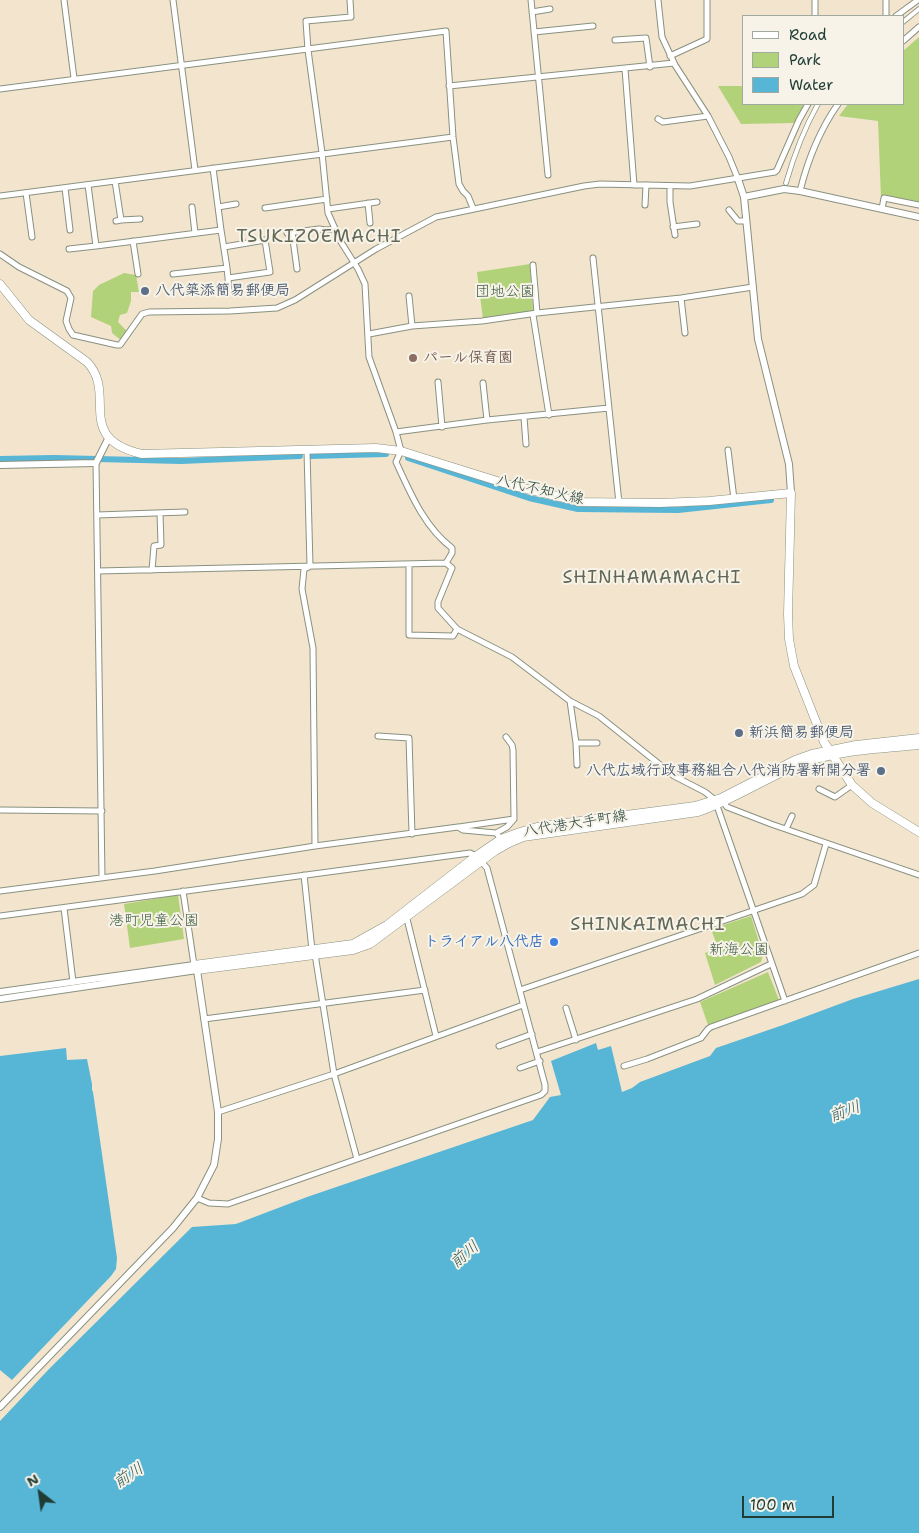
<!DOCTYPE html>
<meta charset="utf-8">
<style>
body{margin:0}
#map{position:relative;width:919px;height:1533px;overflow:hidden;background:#f3e5cd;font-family:"Shantell Sans",sans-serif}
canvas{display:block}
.legend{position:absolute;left:742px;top:15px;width:162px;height:90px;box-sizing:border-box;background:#f7f3e8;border:1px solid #a1aaa0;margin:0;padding:6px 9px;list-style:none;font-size:15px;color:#1f3d34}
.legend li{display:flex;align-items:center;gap:10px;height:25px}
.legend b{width:25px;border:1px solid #a1aaa0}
.north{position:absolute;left:15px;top:1468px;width:50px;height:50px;-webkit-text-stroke:4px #f7f3e8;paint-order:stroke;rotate:330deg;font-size:14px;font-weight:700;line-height:20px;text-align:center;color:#1f3d34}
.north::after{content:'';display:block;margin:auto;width:18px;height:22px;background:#1f3d34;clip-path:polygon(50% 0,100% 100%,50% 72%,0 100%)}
.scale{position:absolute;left:742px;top:1496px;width:92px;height:22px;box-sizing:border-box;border:2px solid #1f3d34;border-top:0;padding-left:6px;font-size:15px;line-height:18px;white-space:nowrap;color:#1f3d34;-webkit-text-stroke:4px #f7f3e8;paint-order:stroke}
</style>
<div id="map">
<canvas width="919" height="1533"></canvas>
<ul class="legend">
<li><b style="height:6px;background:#fff"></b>Road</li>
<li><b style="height:14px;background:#b2d27a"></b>Park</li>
<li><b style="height:14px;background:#57b5d5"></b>Water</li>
</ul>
<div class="north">N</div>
<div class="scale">100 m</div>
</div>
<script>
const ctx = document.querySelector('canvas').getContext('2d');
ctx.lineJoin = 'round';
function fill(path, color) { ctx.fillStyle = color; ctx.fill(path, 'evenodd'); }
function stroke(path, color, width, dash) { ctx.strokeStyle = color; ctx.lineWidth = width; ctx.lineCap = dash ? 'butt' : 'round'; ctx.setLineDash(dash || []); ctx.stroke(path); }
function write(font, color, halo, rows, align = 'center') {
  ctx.font = font + ' "Shantell Sans","Klee One",sans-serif'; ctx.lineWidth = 4; ctx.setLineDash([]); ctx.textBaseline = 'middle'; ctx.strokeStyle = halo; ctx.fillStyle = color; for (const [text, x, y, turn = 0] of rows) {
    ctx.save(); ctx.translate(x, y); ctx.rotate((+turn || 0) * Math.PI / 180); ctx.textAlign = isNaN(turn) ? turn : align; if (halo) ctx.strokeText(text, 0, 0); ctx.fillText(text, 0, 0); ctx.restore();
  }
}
fill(new Path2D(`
 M919,37V204L881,198L878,121L839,116L848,104H903V51Z
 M718,86H743V104H805L794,123L741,124Z
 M530,264L533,311L483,319L477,272Z
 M124,273L136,275L139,292H131V301L127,313L120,315L118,322L127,331L122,341L112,333L111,326L91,317L93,291L99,285Z
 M178,895L184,939L130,948L124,904Z
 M751,916L763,955L761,962L715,985L705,953L718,948L711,929Z
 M768,972L779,1000L708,1025L700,1002Z`), '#b2d27a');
fill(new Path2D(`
 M919,979V1533H0V1421L49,1369L192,1227L236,1224L307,1197L533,1120L550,1097L561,1095L551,1061L596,1043L598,1050L611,1046L622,1092L632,1088L640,1082L710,1056L716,1048L783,1025L853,999Z
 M66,1048L67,1060L87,1059L92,1084V1090L93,1092L117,1258L116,1269L111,1276L12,1380L0,1370V1056Z`), '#57b5d5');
stroke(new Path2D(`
 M310,456L386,454
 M408,458L529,498L578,509L678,510L771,500
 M0,459L54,458L181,461L300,456`), '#57b5d5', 6);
const pedestrian = new Path2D(`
 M903,22L919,9
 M786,183C794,155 804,129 818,104`);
const minor = new Path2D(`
 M64,0L74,78
 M173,0L195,170
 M350,0L351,17L306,21L308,50L322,153L328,213L341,242L358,269L365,284L369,357L396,432L401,451L396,462C410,492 424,527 452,548V553L446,563
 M531,0L548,175
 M658,0L662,37L675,65L708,116L729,157L738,179
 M815,0V16
 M532,12L550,9
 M886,16V0
 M896,16L918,0
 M534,32L593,26
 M615,40L646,38L650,67
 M903,41L919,27
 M670,56L707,39V0
 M625,69L634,185
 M449,86L674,63
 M0,89L446,31L453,137L459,184L463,191L468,196L473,208
 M658,119L663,122L708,116
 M213,168L221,230
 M115,181L121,220L116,221
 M670,186V202L675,235
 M65,188L70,230
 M800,191C808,159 819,131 838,104
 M26,193L32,237
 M0,196L453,137
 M368,203L370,223
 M645,205L646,185
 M192,207L195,233
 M218,207L236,204
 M265,208L327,199
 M328,209L377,202
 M882,209L884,198L919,205
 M729,210L738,221H746
 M121,220L140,219
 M673,227L697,224
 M292,232L297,269
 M287,233L319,229L326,230L335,229
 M133,241L138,274
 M96,246L221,230L227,268L173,274
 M224,247L265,240L270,272L228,278L227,268
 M69,249L96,246L88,185
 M0,254L19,267L67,291L71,298L66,321L69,329L73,335L117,345H120L142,314L149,312L230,311L277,308L295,300L376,249L436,217L584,186L600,184L690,186L775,172L777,170L799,120L808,104
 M593,258L619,503
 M533,265L537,313
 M228,278L229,290
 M409,296L412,326
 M681,298L685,333
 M533,315L549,415
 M369,334L412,326L482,321L537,313L681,298L753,287
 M438,382L442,427
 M483,383L487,420
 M524,417L526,444
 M396,432L487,420L609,408
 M728,450L734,499
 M307,451L310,566
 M96,463L102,878
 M97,515L185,512
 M409,564V635L453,636L457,629
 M309,567L304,569L302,589L313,648L315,846
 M152,570L154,546L161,545L160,513
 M98,571L446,563L452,568L438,602V608L457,629L512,657L570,701L599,716L674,776L705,792L715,800L785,1001
 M570,701L576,743L577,765
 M378,736L409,738L412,834
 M506,737L512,745L513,750L514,819
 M576,743H597
 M819,789L835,797L852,785
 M722,800L727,807L771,824L919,875
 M0,810L102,811
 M459,827L514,819L507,827L496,833
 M786,829L792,816
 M304,875L312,950L315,954L334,1074L357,1159
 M0,891L155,871L315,846L458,827L463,830L496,833L501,839
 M183,891L194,965
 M64,908L73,982
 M406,915L436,1036
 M0,916L470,853L476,856L487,868L545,1085V1091L541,1095L228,1204L209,1203L197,1198
 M520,990L802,894L814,885L826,844
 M566,1008L576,1040
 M204,1019L425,990
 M499,1046L532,1034
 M537,1052L697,999L771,964
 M624,1066L647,1059L701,1038L708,1029L711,1027L919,953
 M520,1068L540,1061
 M218,1112L334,1074L523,1005`);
const tertiary = new Path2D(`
 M738,179L744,197L758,339L789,464L791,493
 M744,197L784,189L800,191L919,217
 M0,465L96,463L109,437
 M0,992L194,965L197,970L218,1112V1139L214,1165L197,1198L173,1228L0,1407
 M0,999L197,970`);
const secondary = new Path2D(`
 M0,284L29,320L87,362C118,394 73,438 142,454L376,448L401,451L510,485L581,502L660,503L709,501L791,493L788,614L789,639L794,666L824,742L852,785L872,803L919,832
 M194,965L353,944L387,925L476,856L501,839L520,832L537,827L573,822L695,806L721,798L795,760L812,754L856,745L919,738
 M197,970L353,950L370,944L495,851L509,843L523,837L698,812C733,800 764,779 798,765C836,750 879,749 919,745`);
stroke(pedestrian, '#899180', 5.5);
stroke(minor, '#899180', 7);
stroke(tertiary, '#899180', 8);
stroke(secondary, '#899180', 9);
stroke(pedestrian, '#fff', 4);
stroke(minor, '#fff', 5);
stroke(tertiary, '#fff', 6);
stroke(secondary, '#fff', 8);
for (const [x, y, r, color] of [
 [145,291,5,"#5c6f8a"],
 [413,358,5,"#8d6e63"],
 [739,733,5,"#5c6f8a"],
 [881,771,5,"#5c6f8a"],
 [554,942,5,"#3f7fe0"]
]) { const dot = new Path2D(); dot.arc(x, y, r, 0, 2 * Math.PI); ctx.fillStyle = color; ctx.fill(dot); stroke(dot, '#f7f3e8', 2); }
write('bold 15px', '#4e5e75', '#f7f3e8', [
 ["八代築添簡易郵便局",155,291],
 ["新浜簡易郵便局",749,733],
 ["八代広域行政事務組合八代消防署新開分署",871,771,"right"]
], 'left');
write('15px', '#3c5b42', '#f7f3e8', [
 ["団地公園",505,292],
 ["港町児童公園",154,921],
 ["新海公園",739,950]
]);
write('bold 15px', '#785e54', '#f7f3e8', [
 ["パール保育園",423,358]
], 'left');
write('15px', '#1f3d34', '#f7f3e8', [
 ["八代不知火線",540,490,13],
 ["八代港大手町線",575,824,-9]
]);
write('bold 15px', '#366cbe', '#f7f3e8', [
 ["トライアル八代店",544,942]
], 'right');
write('italic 16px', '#2d5b5c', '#f7f3e8', [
 ["前川",845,1112,-20],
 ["前川",465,1255,-40],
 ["前川",129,1476,-33]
]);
ctx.letterSpacing = '1px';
write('18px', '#626856', '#f7f3e8', [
 ["TSUKIZOEMACHI",319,237],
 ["SHINHAMAMACHI",652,578],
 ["SHINKAIMACHI",648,925]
]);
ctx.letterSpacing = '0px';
</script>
